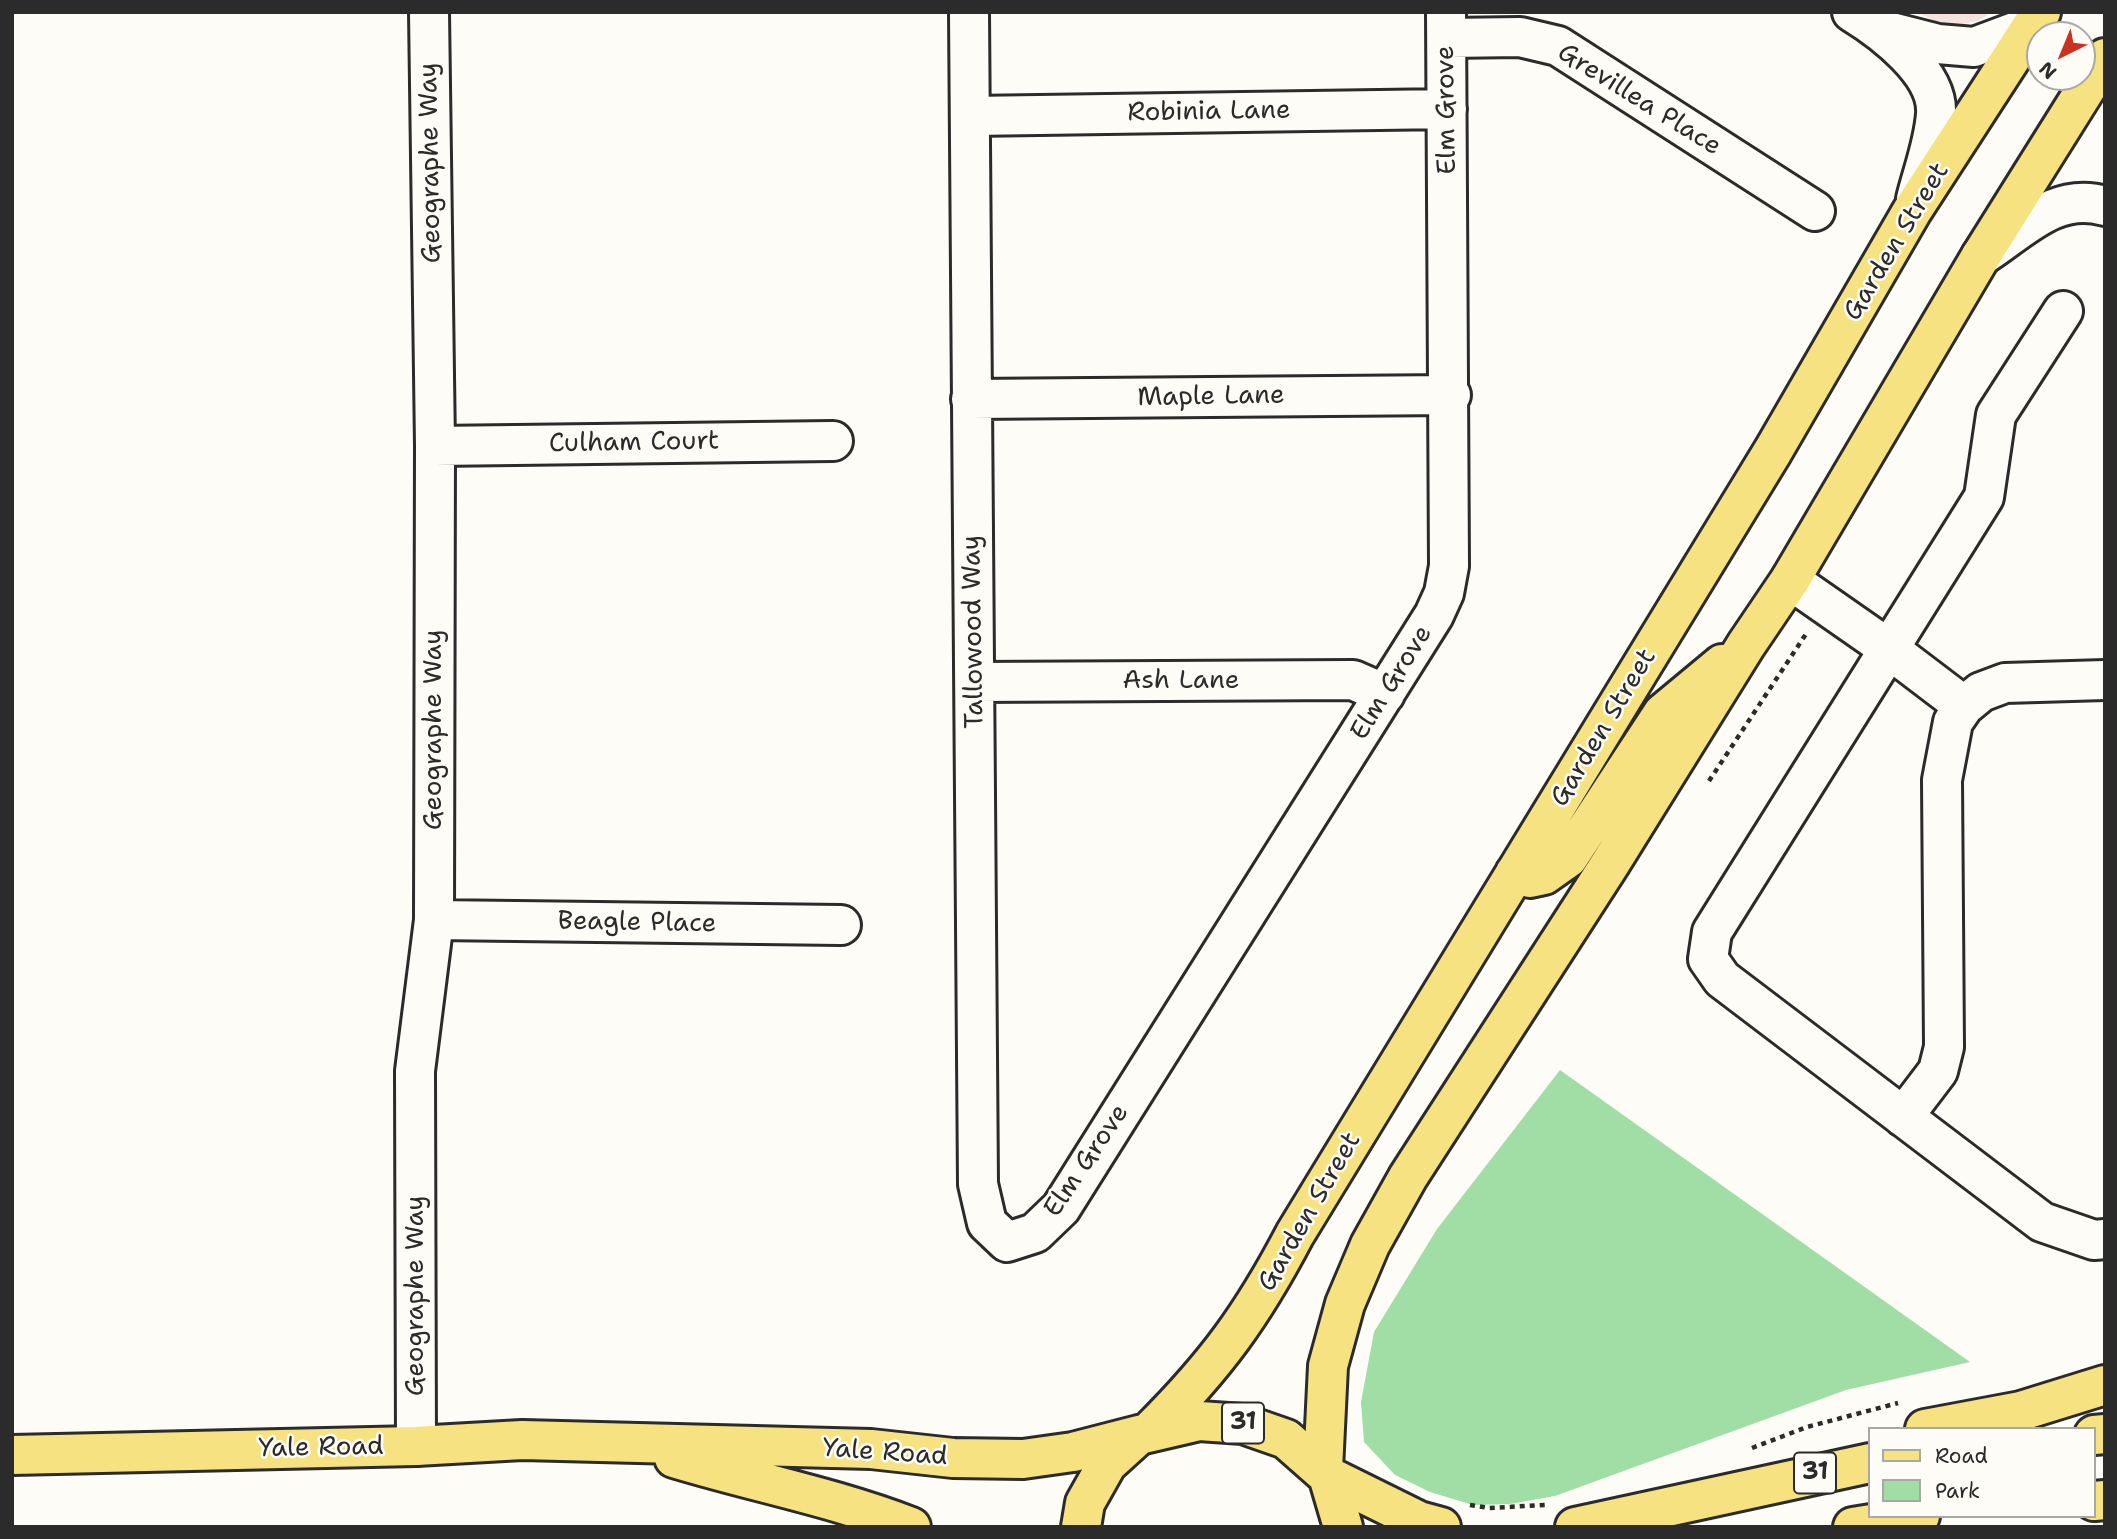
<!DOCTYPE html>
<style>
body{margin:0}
#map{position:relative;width:2117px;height:1539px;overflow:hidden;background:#fdfcf7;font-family:"Shantell Sans",sans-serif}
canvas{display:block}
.frame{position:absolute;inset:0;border:14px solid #2b2b2b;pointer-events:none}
.legend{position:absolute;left:1868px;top:1427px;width:228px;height:91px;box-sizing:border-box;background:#fdfcf7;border:2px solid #a9a8a5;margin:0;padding:9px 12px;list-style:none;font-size:21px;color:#2b2b2b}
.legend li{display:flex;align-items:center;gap:14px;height:35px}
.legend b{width:35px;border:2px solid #a9a8a5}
.north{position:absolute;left:2026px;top:21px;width:70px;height:70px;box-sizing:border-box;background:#fdfcf7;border:2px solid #a9a8a5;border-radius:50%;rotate:223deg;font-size:19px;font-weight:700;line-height:28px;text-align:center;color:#2b2b2b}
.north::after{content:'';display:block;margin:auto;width:24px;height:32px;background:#c8321e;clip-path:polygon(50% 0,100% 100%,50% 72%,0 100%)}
</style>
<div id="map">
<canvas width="2117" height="1539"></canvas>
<div class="frame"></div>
<ul class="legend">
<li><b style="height:9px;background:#f7e281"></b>Road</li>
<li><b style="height:19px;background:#a0dea5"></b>Park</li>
</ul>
<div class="north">N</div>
</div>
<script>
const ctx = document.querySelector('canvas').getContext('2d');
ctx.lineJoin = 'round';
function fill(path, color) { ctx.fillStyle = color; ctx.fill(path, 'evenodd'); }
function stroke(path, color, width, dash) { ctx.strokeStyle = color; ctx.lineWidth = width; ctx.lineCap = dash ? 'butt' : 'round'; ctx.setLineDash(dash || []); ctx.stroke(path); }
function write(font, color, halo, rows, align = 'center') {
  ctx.font = font + ' "Shantell Sans",sans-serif'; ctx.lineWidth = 5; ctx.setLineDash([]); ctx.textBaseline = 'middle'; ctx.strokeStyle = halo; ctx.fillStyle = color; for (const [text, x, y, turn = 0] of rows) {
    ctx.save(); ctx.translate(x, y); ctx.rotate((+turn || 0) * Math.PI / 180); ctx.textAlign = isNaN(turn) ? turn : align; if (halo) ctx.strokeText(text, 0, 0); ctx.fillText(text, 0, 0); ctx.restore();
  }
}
fill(new Path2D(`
 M1917,12H1992L1978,21L1963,24L1935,21Z`), '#f4e3da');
fill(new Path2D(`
 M1560,1070L1970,1362L1846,1390L1555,1496L1510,1504L1473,1505L1430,1492L1395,1475L1364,1442L1361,1402L1374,1332L1437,1229Z`), '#a0dea5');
const street = new Path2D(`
 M969,12L978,1184L987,1223L1007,1242L1035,1233L1061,1208L1434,615L1444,593L1449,566L1446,12
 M1852,12C1883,31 1939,73 1936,114C1934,143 1923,171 1916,199
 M1883,30L1938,44L1974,47L2033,25
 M1447,38L1520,37L1558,46L1815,211
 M971,116L1447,109
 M1981,256C2020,232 2054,191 2105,206
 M2063,311L1996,415L1984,497L1712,932L1708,959L1722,979L2042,1222L2094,1240L2105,1239
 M971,399L1451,395
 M435,446L833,441
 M1790,580L1889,649L1964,706
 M975,682L1353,680L1385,694
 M434,920L841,925
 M1903,1117L1938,1071L1944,1047L1942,780L1953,722L1964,706L1981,692L2005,683L2105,680
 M416,1446L415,1071L434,920L435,446L429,12`);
const primary = new Path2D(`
 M1515,873L1530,878L1544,875L1568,858L1663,713L1722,664
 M1925,1429L2021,1411L2105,1385
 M1151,1430C1216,1365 1252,1316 1295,1234L1773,451L1912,211L2041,12
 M2094,1435L2105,1434
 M12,1455L416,1446L522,1440L871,1449L953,1458L1023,1459L1073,1452L1139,1435
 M674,1458C753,1482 834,1497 911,1527
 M1323,1469L1328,1366L1345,1304L1370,1245L1408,1177L1610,864L1746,645L1790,580L1981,256L2105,58
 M1328,1476L1419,1521L1441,1527
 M2094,1501L2105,1500
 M1081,1527L1085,1503L1107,1464L1139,1435L1199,1421L1243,1424L1286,1439L1328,1476L1343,1527
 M1575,1527L1870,1463
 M1853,1527L1920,1516`);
stroke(street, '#2b2b2b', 44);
stroke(primary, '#2b2b2b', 44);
stroke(new Path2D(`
 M1709,781L1806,634
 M1752,1448L1807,1427L1898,1403
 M1470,1505L1489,1508L1545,1505`), '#2b2b2b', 4.5, [5, 5]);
stroke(street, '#fdfcf7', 38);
stroke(primary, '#f7e281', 38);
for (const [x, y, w] of [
 [1243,1423,42],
 [1815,1473,42]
]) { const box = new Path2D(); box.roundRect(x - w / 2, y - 20.5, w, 41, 5); ctx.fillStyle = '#fdfcf7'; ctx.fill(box); stroke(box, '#2b2b2b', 2); }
write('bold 24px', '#2b2b2b', null, [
 ["31",1243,1423],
 ["31",1815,1473]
]);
write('26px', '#2b2b2b', '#fdfcf7', [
 ["Grevillea Place",1639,100,32],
 ["Elm Grove",1447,110,-91],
 ["Robinia Lane",1209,112,-1],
 ["Geographe Way",431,163,-91],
 ["Garden Street",1897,242,-59],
 ["Maple Lane",1211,397,-1],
 ["Culham Court",634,443,-1],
 ["Tallowood Way",974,632,-91],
 ["Ash Lane",1181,681],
 ["Elm Grove",1392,683,-58],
 ["Garden Street",1604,728,-59],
 ["Geographe Way",434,730,-90],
 ["Beagle Place",637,923,1],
 ["Elm Grove",1087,1161,-56],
 ["Garden Street",1310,1212,-60],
 ["Geographe Way",416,1296,-90],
 ["Yale Road",321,1448,-1],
 ["Yale Road",885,1453,4]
]);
</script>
